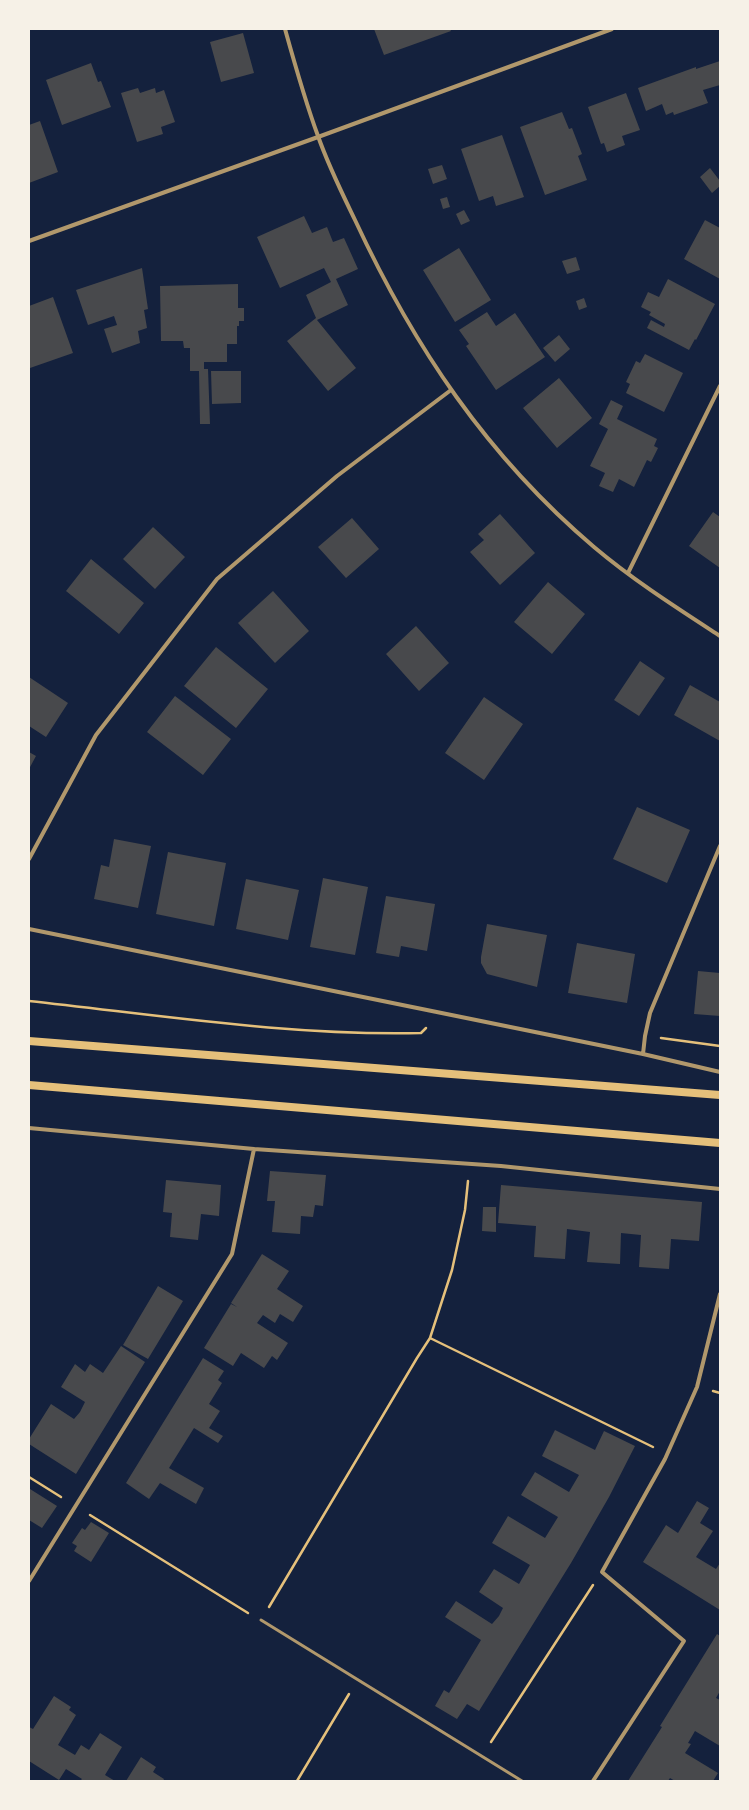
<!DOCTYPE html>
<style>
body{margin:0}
#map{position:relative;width:749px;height:1810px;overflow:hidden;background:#14213d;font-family:Overpass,sans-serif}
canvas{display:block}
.frame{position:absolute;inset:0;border:30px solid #f6f1e7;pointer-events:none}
</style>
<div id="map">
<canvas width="749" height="1810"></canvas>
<div class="frame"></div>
</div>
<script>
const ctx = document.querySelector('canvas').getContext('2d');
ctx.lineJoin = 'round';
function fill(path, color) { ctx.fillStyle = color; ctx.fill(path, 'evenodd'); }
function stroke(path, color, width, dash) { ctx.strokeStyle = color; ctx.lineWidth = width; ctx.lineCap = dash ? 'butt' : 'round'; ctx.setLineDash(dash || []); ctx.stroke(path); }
fill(new Path2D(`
 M374,29H450L451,31L384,55Z
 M243,33L254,73L221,82L210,42Z
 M720,61V85L703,90L708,103L674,115L673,112L666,115L662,104L646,111L638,88L696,67V69Z
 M91,63L98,82L101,81L111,107L62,125L46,80Z
 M138,88L140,93L155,88L156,93L164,90L175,122L161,127L163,134L137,142L121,93Z
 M626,93L640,130L622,136L625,145L607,152L604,143L601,144L588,107Z
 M562,112L569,129L572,128L582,154L578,156L587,180L545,195L520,127Z
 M40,121L58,172L29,183V125Z
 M502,135L524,197L496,206L493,196L479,201L461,149Z
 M442,165L447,179L433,184L428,169Z
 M710,168L720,181V186L712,193L700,177Z
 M447,197L450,207L443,209L440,199Z
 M464,210L470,221L461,225L456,214Z
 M304,216L312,233L327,227L333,242L344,238L358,269L336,279L348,305L317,320L356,368L328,391L287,341L316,318L306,295L331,282L324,268L280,288L257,237Z
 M705,220L720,228V279L684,259Z
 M459,248L491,300L455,322L423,270Z
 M576,257L580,270L567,274L562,261Z
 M142,268L148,309L144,310L147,328L138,331L140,343L112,353L104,329L117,325L114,316L88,325L76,290Z
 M668,279L715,304L696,340L695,339L689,350L647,328L651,320L664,327L665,324L649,315L651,312L641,307L648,292L659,297Z
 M238,284V308H244V321H239V326H237V344H227V362H204V369H208L210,424H200L199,371H190V348H184L183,341H161L160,286Z
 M53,297L73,353L30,368L29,306Z
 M584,298L587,307L579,310L576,301Z
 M487,312L496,326L515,313L545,357L496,390L466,346L469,344L459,330Z
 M559,335L570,349L555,362L543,348Z
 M645,354L683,373L664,412L626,393L630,384L626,382L636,361L640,363Z
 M211,371H241V403L212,404Z
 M559,378L592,418L557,448L523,408Z
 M611,400L623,406L617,419L657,439L654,446L658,448L651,462L647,460L634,487L619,479L613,492L599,486L605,473L590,466L608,429L599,424Z
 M713,512L720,517V568L689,546Z
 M500,514L535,553L500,585L470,552L484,540L478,534Z
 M352,518L379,549L346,578L318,547Z
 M153,527L185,557L155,589L123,559Z
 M91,559L144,603L119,634L66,591Z
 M548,582L585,614L552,654L514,622Z
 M273,591L309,631L275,663L238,623Z
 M416,626L449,663L419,691L386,654Z
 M216,647L268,689L236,728L184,686Z
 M640,661L665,678L639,716L614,700Z
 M29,677L68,703L46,737L29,726Z
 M690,685L720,702V741L674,715Z
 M175,696L231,739L203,775L147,732Z
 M484,697L523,724L484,780L445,753Z
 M29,752L36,756L29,769Z
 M637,807L690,830L667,883L613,859Z
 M114,839L151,846L138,908L94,899L101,865L109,867Z
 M168,852L226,863L214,926L156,914Z
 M323,878L368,887L355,955L310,947Z
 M246,879L299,890L288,940L236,929Z
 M386,896L435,904L427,951L401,946L399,957L376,953Z
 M487,924L547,935L537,987L487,974L481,963V957Z
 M577,943L635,954L627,1003L568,993Z
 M698,971L720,973V1016L694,1014Z
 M270,1171L326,1175L323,1206L315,1205L313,1217L301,1216L300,1234L272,1232L275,1201H267Z
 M166,1180L221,1185L219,1216L201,1214L198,1240L170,1237L172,1213L163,1212Z
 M501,1185L702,1202L699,1241L671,1239L669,1269L639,1267L641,1235L621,1233L620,1264L587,1262L590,1232L567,1229L565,1259L534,1257L536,1226L498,1223Z
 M483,1207H496V1232L482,1231Z
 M262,1254L289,1271L277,1289L303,1306L293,1322L280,1314L275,1323L263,1315L257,1323L288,1343L277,1360L272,1356L264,1368L241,1353L233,1366L204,1348L231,1304L237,1307L231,1303Z
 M158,1286L183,1301L148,1359L123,1345Z
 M121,1346L145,1362L76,1474L29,1444V1439L51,1404L74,1419L80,1412L85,1402L61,1387L75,1364L85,1372L90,1364L103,1373Z
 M203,1358L224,1371L218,1380L222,1383L209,1404L220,1411L209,1428L223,1436L218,1443L194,1428L169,1468L204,1488L196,1504L160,1483L149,1499L126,1483Z
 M555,1430L595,1450L604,1431L635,1446L609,1497L571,1563L479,1711L467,1704L457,1719L435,1706L444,1690L449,1693L481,1640L445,1617L456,1601L492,1624L499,1616L503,1608L479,1592L494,1569L519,1584L530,1565L492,1543L508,1516L545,1538L558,1517L521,1495L535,1472L569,1492L579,1475L542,1456Z
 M30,1489L57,1506L42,1528L29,1520V1491Z
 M697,1501L709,1508L700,1523L713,1531L696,1557L716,1569L720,1563V1610L643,1562L666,1525L678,1533Z
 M91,1522L109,1533L91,1562L74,1551L77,1546L72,1543L82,1528L85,1530Z
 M717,1634L720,1636V1691L716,1698L720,1700V1746L695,1731L688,1743L691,1744L685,1753L718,1773L713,1781H675L670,1778L668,1781H628L662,1727L660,1726Z
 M54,1696L71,1707L69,1710L76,1715L58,1745L75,1755L81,1745L89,1750L100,1733L122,1747L105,1775L115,1781H80L82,1779L66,1769L59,1780L29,1761V1727L33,1729Z
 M141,1757L156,1767L153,1772L164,1779L163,1781H126Z`), '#48494c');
stroke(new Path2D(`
 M29,1001C159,1015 290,1036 421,1033L426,1028
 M661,1038L720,1046
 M430,1338L653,1447
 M713,1391L720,1393
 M29,1477L61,1497
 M90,1515L248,1613
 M269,1607L417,1358L430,1338L452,1270L465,1210L468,1181
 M491,1742L593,1585
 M297,1781L349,1694`), '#e5c07b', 2.5);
stroke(new Path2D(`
 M261,1620L522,1781`), '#b1986c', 3);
stroke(new Path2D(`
 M285,29C295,65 305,101 318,136C328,165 342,193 355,220C414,347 487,456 594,547C633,580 677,608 720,636
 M29,241L318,137L612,29
 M628,573L720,386
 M29,859L96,735L217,579L337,476L451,390
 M29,929L643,1054L720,1072
 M643,1054L645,1036L650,1013L720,846
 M29,1128L254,1149L501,1166L720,1189
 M29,1581L232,1254L254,1149
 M593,1781L684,1641L602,1572L665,1459L697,1387L720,1294`), '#b1986c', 4);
stroke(new Path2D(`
 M29,1041L720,1095
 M29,1085L720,1143`), '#e5c07b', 8);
</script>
